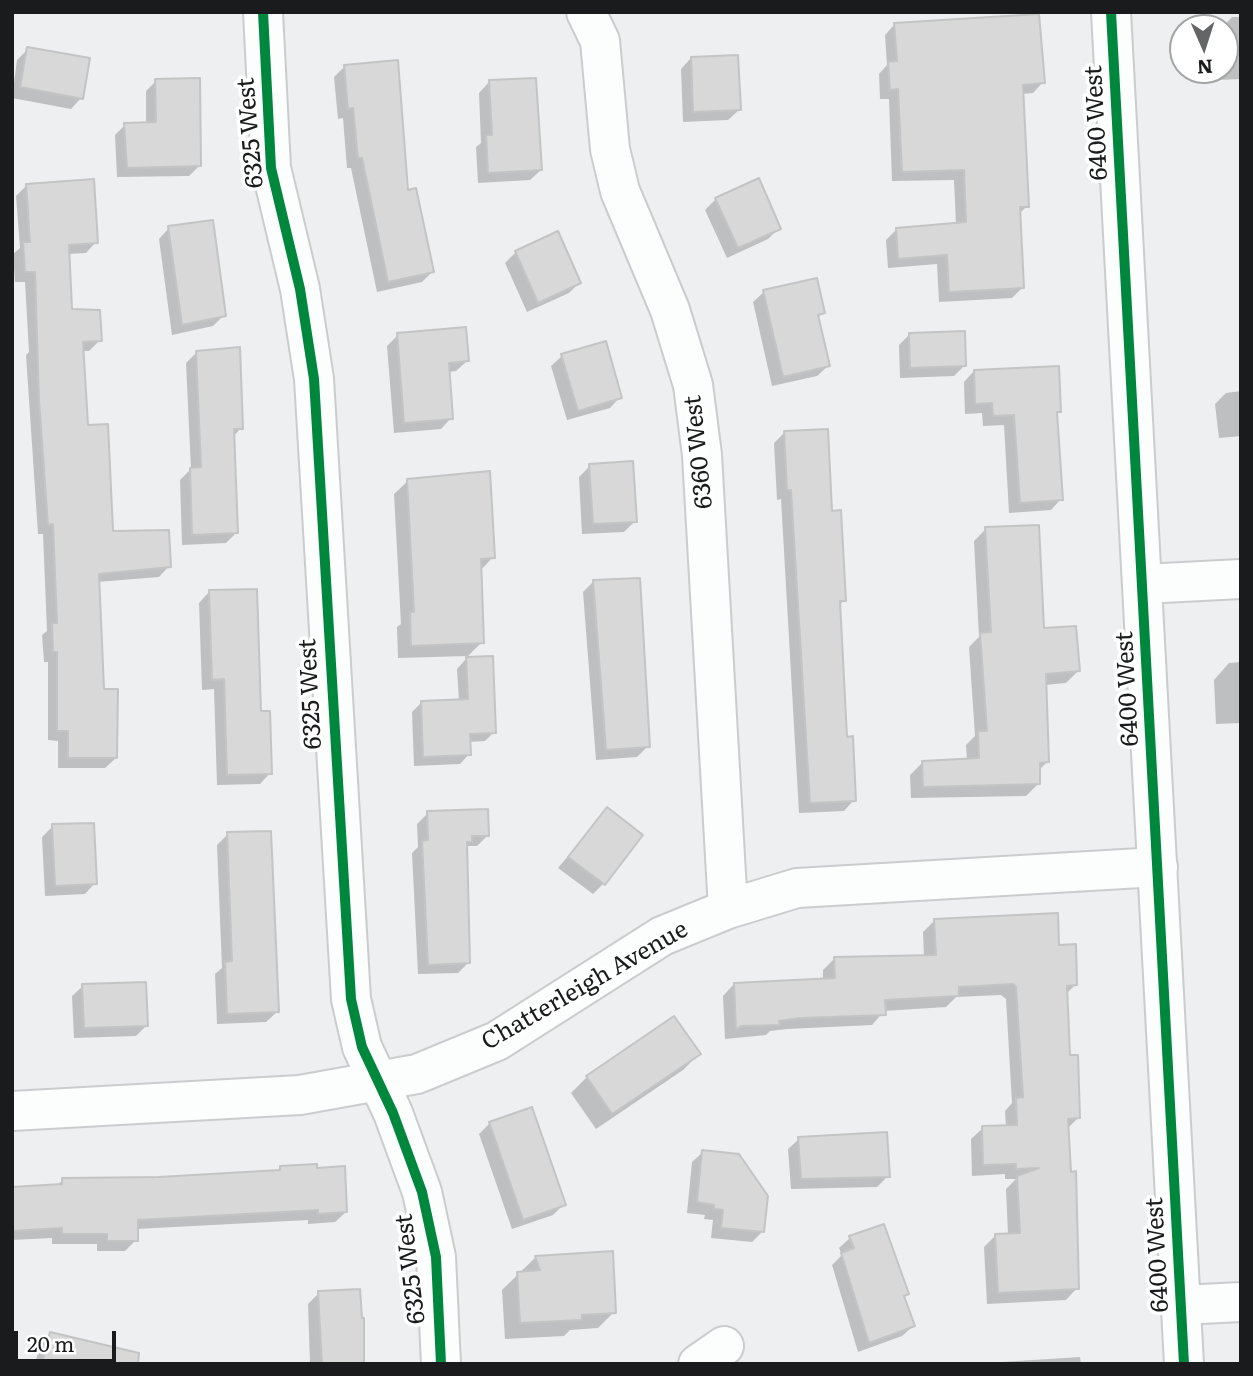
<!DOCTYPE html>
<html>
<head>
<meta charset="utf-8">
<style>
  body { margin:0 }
  #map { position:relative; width:1253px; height:1376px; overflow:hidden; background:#eeeff1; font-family:Literata,serif }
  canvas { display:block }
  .frame { position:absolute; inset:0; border:14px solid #1a1b1c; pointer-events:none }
  .north { position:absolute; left:1169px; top:14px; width:70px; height:70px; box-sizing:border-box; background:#fff; border:2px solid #a3a4a4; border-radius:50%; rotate:177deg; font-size:19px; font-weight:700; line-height:28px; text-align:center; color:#1a1b1c }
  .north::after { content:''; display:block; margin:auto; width:24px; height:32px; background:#646567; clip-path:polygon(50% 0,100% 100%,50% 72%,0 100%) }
  .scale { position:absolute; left:14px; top:1331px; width:102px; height:32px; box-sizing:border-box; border:4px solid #1a1b1c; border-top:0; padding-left:9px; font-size:21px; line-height:24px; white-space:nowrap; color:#1a1b1c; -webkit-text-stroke:5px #fff; paint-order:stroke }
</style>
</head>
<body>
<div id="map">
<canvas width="1253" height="1376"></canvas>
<div class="frame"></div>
<div class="north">N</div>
<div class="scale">20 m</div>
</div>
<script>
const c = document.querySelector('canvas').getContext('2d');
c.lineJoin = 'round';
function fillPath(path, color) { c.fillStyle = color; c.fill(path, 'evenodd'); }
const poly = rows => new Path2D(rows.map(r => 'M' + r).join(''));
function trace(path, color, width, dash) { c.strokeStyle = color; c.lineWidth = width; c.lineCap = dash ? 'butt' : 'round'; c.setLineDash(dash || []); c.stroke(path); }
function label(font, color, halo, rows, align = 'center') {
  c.font = font + ' Literata,serif'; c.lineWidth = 7; c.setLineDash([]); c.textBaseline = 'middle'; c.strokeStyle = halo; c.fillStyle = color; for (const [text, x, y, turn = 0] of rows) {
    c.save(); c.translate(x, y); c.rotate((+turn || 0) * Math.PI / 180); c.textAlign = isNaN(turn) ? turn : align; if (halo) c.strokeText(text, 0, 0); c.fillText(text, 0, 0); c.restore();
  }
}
const shadow = poly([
  [1232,17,1241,17,1241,79,1218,80,1218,70,1225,70,1225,28,1222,28],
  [895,24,1043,82,1033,93,1022,94,1027,206,1019,214,1022,288,1012,298,939,302,937,264,888,268,886,240,896,230,956,225,954,180,892,181,889,99,880,99,879,74,887,65,885,35],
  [28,49,81,98,71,109,12,98,17,60],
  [691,58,739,110,728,120,683,122,681,69],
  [345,66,407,192,432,272,422,282,377,292,351,168,347,168,343,118,338,119,334,77],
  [156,81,199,166,189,176,117,177,115,135,125,125,146,124,146,91],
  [489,82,541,170,530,180,478,183,476,147,481,143,479,93],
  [27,185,96,242,86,253,68,254,71,311,100,340,89,351,82,351,86,427,111,533,169,566,159,577,97,582,102,691,116,758,105,768,58,768,58,741,48,740,48,662,44,662,42,635,47,631,43,534,38,534,26,355,29,352,25,282,15,282,13,254,20,248,16,196],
  [716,199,779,228,768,239,727,258,705,210],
  [169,228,224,315,213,326,172,335,159,239],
  [516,252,579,283,569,293,527,312,505,263],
  [764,292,823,313,817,318,828,366,817,376,772,386,753,302],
  [910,334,965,365,954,376,900,378,899,345],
  [398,335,467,361,456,371,448,372,451,418,441,429,394,433,387,346],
  [197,352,241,428,233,437,236,533,226,543,182,545,180,480,191,469,186,363],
  [562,356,620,397,610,408,567,420,551,366],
  [974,371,1059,412,1056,415,1061,499,1051,510,1009,513,1004,425,983,426,982,413,965,414,964,382],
  [1241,391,1241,436,1219,438,1215,404,1226,393],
  [785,432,830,513,844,600,839,606,845,738,854,800,844,811,799,813,781,499,777,500,774,443],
  [590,466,635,521,624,532,582,534,579,477],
  [408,481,493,557,480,571,482,642,468,656,398,658,397,627,401,624,394,494],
  [986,529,1043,630,1078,671,1066,683,1045,685,1047,762,1038,771,1039,783,1026,796,911,798,910,775,922,763,967,760,966,745,975,736,969,647,979,637,974,541],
  [594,581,648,746,637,757,596,760,583,592],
  [209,592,259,713,270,773,260,784,217,785,214,689,202,690,199,603],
  [466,659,494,732,485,741,469,742,469,754,460,764,414,766,412,712,421,703,459,701,457,669],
  [1241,662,1241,723,1216,724,1214,680,1229,663],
  [607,810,603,884,593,894,558,868],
  [428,813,488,835,477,846,465,846,469,962,458,973,418,974,412,853,418,847,417,824],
  [53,826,95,883,85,894,45,896,42,837],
  [228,834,277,1012,266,1022,217,1024,215,974,222,968,217,845],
  [935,920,1058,947,1076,984,1065,995,1068,1057,1078,1118,1067,1129,1077,1288,1066,1300,987,1304,984,1247,995,1236,1008,1235,1006,1189,1016,1179,1005,1179,1005,1174,972,1176,971,1139,983,1128,1006,1127,1005,1111,1012,1103,1006,999,1001,995,956,997,946,1007,884,1011,872,1025,787,1029,770,1031,766,1035,725,1039,723,996,734,984,823,981,823,970,834,959,924,957,923,932],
  [83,986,147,1025,136,1036,74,1038,72,996],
  [699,1054,683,1070,596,1129,571,1093,587,1077],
  [490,1123,564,1204,553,1215,512,1229,479,1134],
  [799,1139,888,1176,877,1187,791,1189,788,1149],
  [703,1152,763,1231,752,1242,711,1238,713,1220,704,1219,705,1215,687,1213,692,1162],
  [280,1168,346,1212,335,1222,308,1224,308,1220,136,1229,136,1240,125,1251,97,1251,97,1244,52,1244,52,1238,12,1240,12,1189,56,1186,63,1180,159,1179,277,1172],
  [850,1238,907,1293,903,1298,913,1326,902,1336,858,1352,832,1265,842,1255,839,1248],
  [536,1257,614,1312,598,1328,570,1330,564,1336,505,1339,502,1290],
  [319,1293,362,1364,310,1364,308,1304],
  [51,1334,133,1364,35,1364,40,1345],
  [1080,1357,1081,1364,999,1364,1001,1362]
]);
const building = poly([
  [1039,14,1045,83,1023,85,1029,207,1020,207,1024,288,949,292,947,255,898,259,896,228,966,222,964,170,902,172,898,89,890,90,888,62,897,61,894,23,1039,14],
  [27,47,90,58,83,99,20,87,27,47],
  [738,55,741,110,693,112,691,57,738,55],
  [398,60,408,190,416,188,434,272,388,282,362,158,358,158,353,108,348,109,344,65,398,60],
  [200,78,201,166,127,168,124,123,156,122,155,79,200,78],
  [536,78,542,170,488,173,486,135,492,135,489,80,536,78],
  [759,178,781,229,738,248,715,198,759,178],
  [94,179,98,243,69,245,72,309,100,310,102,341,83,342,88,425,108,424,113,531,169,530,171,567,99,574,104,689,118,689,117,758,68,758,68,731,57,731,57,652,53,652,52,623,57,623,53,524,48,525,39,400,35,272,25,272,23,242,30,242,26,184,94,179],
  [213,220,226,316,182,325,168,226,213,220],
  [558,231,581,283,538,303,515,251,558,231],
  [817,278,825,313,818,315,830,366,783,377,763,290,817,278],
  [466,327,469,361,449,363,453,419,404,423,397,333,466,327],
  [965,331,966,366,910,368,909,333,965,331],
  [606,341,622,398,578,411,561,354,606,341],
  [240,347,243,429,234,429,238,533,192,535,190,468,201,467,196,351,240,347],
  [1059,366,1061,412,1057,412,1063,500,1020,503,1014,415,993,416,992,403,975,404,974,370,1059,366],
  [828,429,832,511,841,510,846,601,840,601,847,737,853,736,856,801,810,803,791,490,787,490,784,431,828,429],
  [633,461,637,522,593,524,589,464,633,461],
  [490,471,495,558,481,559,484,643,411,646,410,612,414,612,407,479,490,471],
  [1039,525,1044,628,1076,626,1080,671,1046,674,1049,762,1040,763,1040,784,923,787,922,761,979,758,978,731,987,731,980,633,991,632,985,527,1039,525],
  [640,578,650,747,606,750,593,580,640,578],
  [257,589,261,711,270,711,272,774,227,775,224,679,212,680,209,590,257,589],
  [493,656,496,733,470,734,471,755,423,757,421,701,468,699,466,657,493,656],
  [607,807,643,835,605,885,568,857,607,807],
  [488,809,489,836,472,836,472,842,467,842,470,963,428,965,422,841,428,840,427,811,488,809],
  [94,823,97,884,55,886,52,824,94,823],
  [271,831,279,1012,227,1014,225,962,232,961,227,832,271,831],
  [1058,913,1059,945,1076,944,1077,985,1067,986,1070,1055,1078,1055,1080,1118,1068,1119,1071,1172,1076,1171,1079,1289,998,1293,995,1234,1020,1233,1017,1176,1039,1168,1016,1169,1016,1164,983,1165,982,1126,1017,1125,1016,1098,1023,1097,1016,987,1013,984,959,987,959,996,885,1000,886,1015,800,1018,779,1021,780,1025,741,1026,736,1030,734,983,835,978,834,957,936,955,934,919,1058,913],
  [146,982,148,1026,84,1028,82,984,146,982],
  [674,1016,701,1054,612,1114,586,1076,674,1016],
  [532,1107,566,1205,523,1220,489,1122,532,1107],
  [887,1132,890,1177,801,1179,798,1137,887,1132],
  [702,1150,739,1154,768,1196,764,1232,721,1228,723,1210,714,1209,714,1205,697,1202,702,1150],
  [317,1164,317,1168,345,1166,347,1212,318,1214,318,1210,138,1220,138,1241,107,1241,107,1234,62,1234,62,1228,12,1231,12,1187,62,1184,62,1178,159,1177,280,1170,280,1166,317,1164],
  [884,1224,909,1294,904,1296,915,1326,869,1343,841,1253,854,1248,849,1236,884,1224],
  [613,1251,616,1313,582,1315,582,1320,520,1323,517,1272,540,1270,535,1256,613,1251],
  [360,1289,362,1318,364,1318,364,1364,322,1364,318,1291,360,1289],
  [50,1332,139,1353,138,1364,42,1364,50,1332]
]);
const street = poly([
  [263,12,271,168,300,289,314,379,351,999,362,1047,393,1113,422,1192,436,1257,441,1364],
  [586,12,600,41,610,149,620,191,670,310,693,385,702,455,728,909],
  [1143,584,1241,579],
  [12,1111,300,1095,417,1074,497,1041,662,936,728,909,797,888,1158,867],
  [1181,1305,1241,1302],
  [698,1364,724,1346]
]);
const secondary = poly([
  [1111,12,1184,1364]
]);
const cycleway = poly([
  [263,12,271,168,300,289,314,379,351,999,362,1047,393,1113,422,1192,436,1257,441,1364],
  [1111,12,1184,1364]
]);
const streetNames = [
  ["6400 West",1097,123,-93],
  ["6325 West",251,133,-95],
  ["6360 West",699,452,-96],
  ["6400 West",1128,689,-93],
  ["6325 West",311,694,-93],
  ["Chatterleigh Avenue",585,986,-30],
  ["6400 West",1158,1255,-93],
  ["6325 West",411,1269,-97]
];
fillPath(shadow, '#0003');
fillPath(building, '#d8d8d8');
trace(building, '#c4c4c4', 2);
trace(street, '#cbcccd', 42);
trace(secondary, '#cbcccd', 42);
trace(street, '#fcfdfd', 38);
trace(secondary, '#fcfdfd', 38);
trace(cycleway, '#00873e', 10);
label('24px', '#1a1b1c', '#fff', streetNames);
</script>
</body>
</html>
